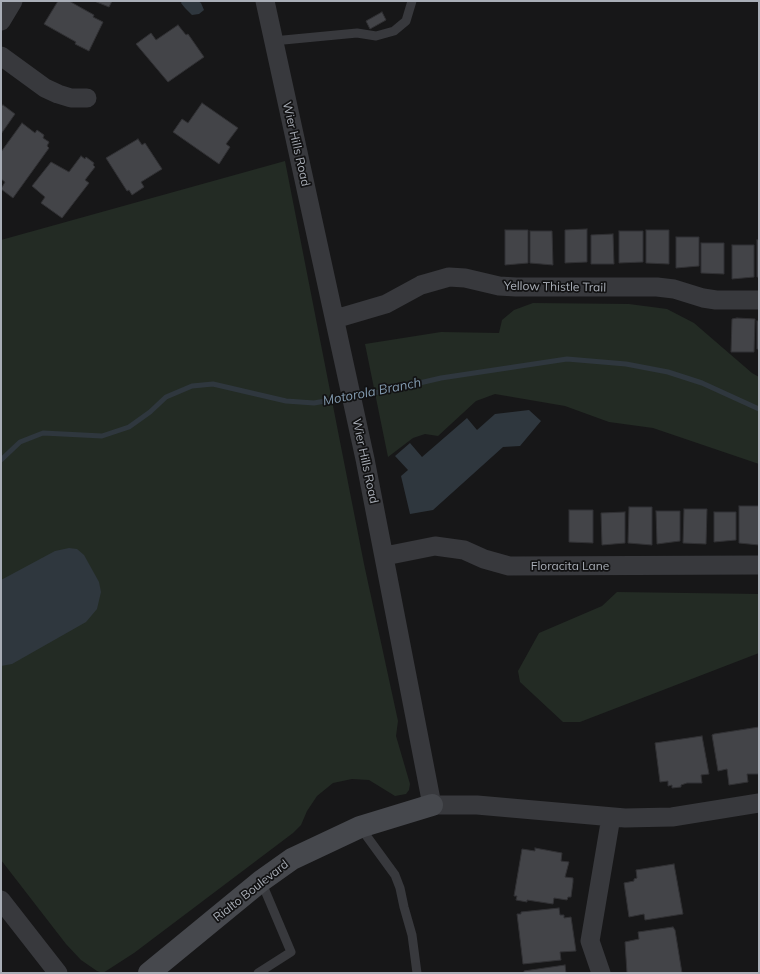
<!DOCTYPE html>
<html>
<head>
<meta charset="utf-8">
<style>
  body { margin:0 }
  #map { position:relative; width:760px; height:974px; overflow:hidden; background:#171718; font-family:Mulish,sans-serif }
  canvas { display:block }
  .frame { position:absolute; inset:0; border:2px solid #a9aeb7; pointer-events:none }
</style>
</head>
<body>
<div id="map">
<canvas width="760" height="974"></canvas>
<div class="frame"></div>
</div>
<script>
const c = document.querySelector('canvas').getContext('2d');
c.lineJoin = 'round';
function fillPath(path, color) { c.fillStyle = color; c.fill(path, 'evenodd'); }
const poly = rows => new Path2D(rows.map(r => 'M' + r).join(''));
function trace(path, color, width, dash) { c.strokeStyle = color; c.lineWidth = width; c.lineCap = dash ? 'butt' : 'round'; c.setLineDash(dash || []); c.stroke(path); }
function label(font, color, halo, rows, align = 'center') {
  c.font = font + ' Mulish,sans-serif'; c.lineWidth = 3.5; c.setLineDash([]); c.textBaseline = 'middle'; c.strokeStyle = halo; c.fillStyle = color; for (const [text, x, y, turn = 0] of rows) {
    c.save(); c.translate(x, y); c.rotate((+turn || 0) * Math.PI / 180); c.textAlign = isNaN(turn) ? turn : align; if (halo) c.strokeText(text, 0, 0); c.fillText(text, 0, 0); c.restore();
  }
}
const green = poly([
  [285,161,364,564,398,721,396,736,410,784,409,790,406,794,395,796,369,780,352,779,333,783,317,796,307,811,301,825,293,833,134,953,103,973,97,971,81,960,66,944,1,860,1,240],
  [533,303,629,304,667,309,694,323,752,373,759,377,759,464,653,428,609,422,565,406,495,394,476,401,438,436,425,434,413,438,388,457,365,344,441,332,499,333,502,320,514,310],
  [617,592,759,594,759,653,580,722,563,722,520,682,518,671,539,633,602,606]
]);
const water = poly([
  [182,1,198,1,201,3,204,10,199,14,192,15,185,8,181,3],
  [529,410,541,421,520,446,503,447,433,510,410,514,401,476,408,470,395,456,410,443,422,457,467,418,477,430,495,414],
  [69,548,77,549,84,555,99,582,101,592,97,609,86,622,12,664,1,666,1,580,55,551]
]);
const stream = poly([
  [356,396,385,391,441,378,567,359,626,364,668,372,702,383,759,409],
  [1,460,20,442,43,433,102,436,129,427,150,412,166,397,192,386,213,384,286,401,314,403,348,397]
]);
const building = poly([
  [58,1,69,1,94,15,93,17,103,22,89,51,75,44,76,42,44,24,58,1],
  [94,1,112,1,109,7,94,1],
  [382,12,386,20,370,29,366,21,382,12],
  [178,25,186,35,188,34,204,57,168,82,136,44,151,33,156,40,178,25],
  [202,103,238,128,226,144,230,147,219,164,173,132,182,119,188,123,202,103],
  [3,105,15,114,1,134,1,106,3,105],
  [22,123,35,133,37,130,44,135,43,138,49,142,47,146,49,148,13,198,1,189,5,182,1,179,1,152,22,123],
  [138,139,142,145,145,143,162,169,141,182,144,187,132,195,129,190,127,191,106,158,138,139],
  [81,156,85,159,86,157,94,163,93,165,95,167,85,180,89,183,62,218,41,203,45,197,32,186,51,162,69,172,81,156],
  [587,229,587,262,565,263,565,230,587,229],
  [505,230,528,230,528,263,505,265,505,230],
  [646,230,669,230,669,264,646,263,646,230],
  [530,231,552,231,553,265,530,263,530,231],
  [619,231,643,231,643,262,619,263,619,231],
  [613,234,614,264,591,264,591,235,613,234],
  [676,237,699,237,699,266,676,268,676,237],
  [757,240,759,240,759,277,757,277,757,240],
  [701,243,724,243,724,274,701,273,701,243],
  [732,245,754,245,754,277,732,279,732,245],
  [737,318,755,319,754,352,731,352,732,319,737,318],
  [757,321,759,321,759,349,757,349,757,321],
  [739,506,759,506,759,545,739,543,739,506],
  [629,507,652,507,652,545,628,543,629,507],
  [684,509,707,509,706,544,683,543,684,509],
  [569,510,593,510,593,543,569,542,569,510],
  [656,511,680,511,680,541,657,544,656,511],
  [625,512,625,543,602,545,601,513,625,512],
  [714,512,736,512,736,540,714,542,714,512],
  [759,727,759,774,747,774,748,782,729,785,727,769,718,771,712,735,714,734,759,727],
  [702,736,709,774,701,775,702,783,687,783,681,785,681,787,672,788,672,785,668,786,668,781,660,782,655,743,702,736],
  [535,848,562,853,561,861,569,862,565,877,573,878,573,882,571,897,568,897,567,900,554,898,553,904,527,900,527,902,516,900,517,896,514,896,522,849,535,851,535,848],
  [674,864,683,914,645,920,644,914,629,917,624,883,634,881,634,879,637,878,636,870,674,864],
  [559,908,560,915,564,915,564,918,571,917,576,951,560,952,561,960,523,964,517,914,521,914,521,912,559,908],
  [673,927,675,930,682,973,627,973,625,942,639,939,638,932,673,927],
  [565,965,566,973,524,973,524,971,565,965]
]);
const lane = poly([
  [273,41,357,33,376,36,394,31,406,21,412,1],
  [360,827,395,875,400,888,404,907,412,935,417,973],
  [258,973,291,952,261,881]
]);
const street = poly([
  [265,1,365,459,432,805,477,805,625,818,672,817,759,803],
  [1,21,13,1],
  [1,56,45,88,58,94,71,98,87,98],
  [335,319,386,304,421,285,449,277,465,278,499,286,516,287,657,287,674,289,703,298,716,300,759,300],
  [385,556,435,546,464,550,484,559,509,566,759,565],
  [1,900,58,973],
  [601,973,590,941,611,817]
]);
const secondary = poly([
  [149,973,261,881,292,859,360,827,432,805]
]);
const streetNames = [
  ["Wier Hills Road",296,144,77],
  ["Yellow Thistle Trail",555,287,1],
  ["Wier Hills Road",365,461,78],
  ["Floracita Lane",570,566],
  ["Rialto Boulevard",251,891,-38]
];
const waterNames = [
  ["Motorola Branch",372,392,-11]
];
fillPath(green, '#232b24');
fillPath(water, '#2f373e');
trace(stream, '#2f373e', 5);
fillPath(building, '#434448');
trace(building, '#313134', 1);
trace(lane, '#38393d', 9);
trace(street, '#38393d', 19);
trace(secondary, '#46484d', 22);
label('12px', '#a9aeb7', '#121213', streetNames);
label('italic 13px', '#839bb0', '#121213', waterNames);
</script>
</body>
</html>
